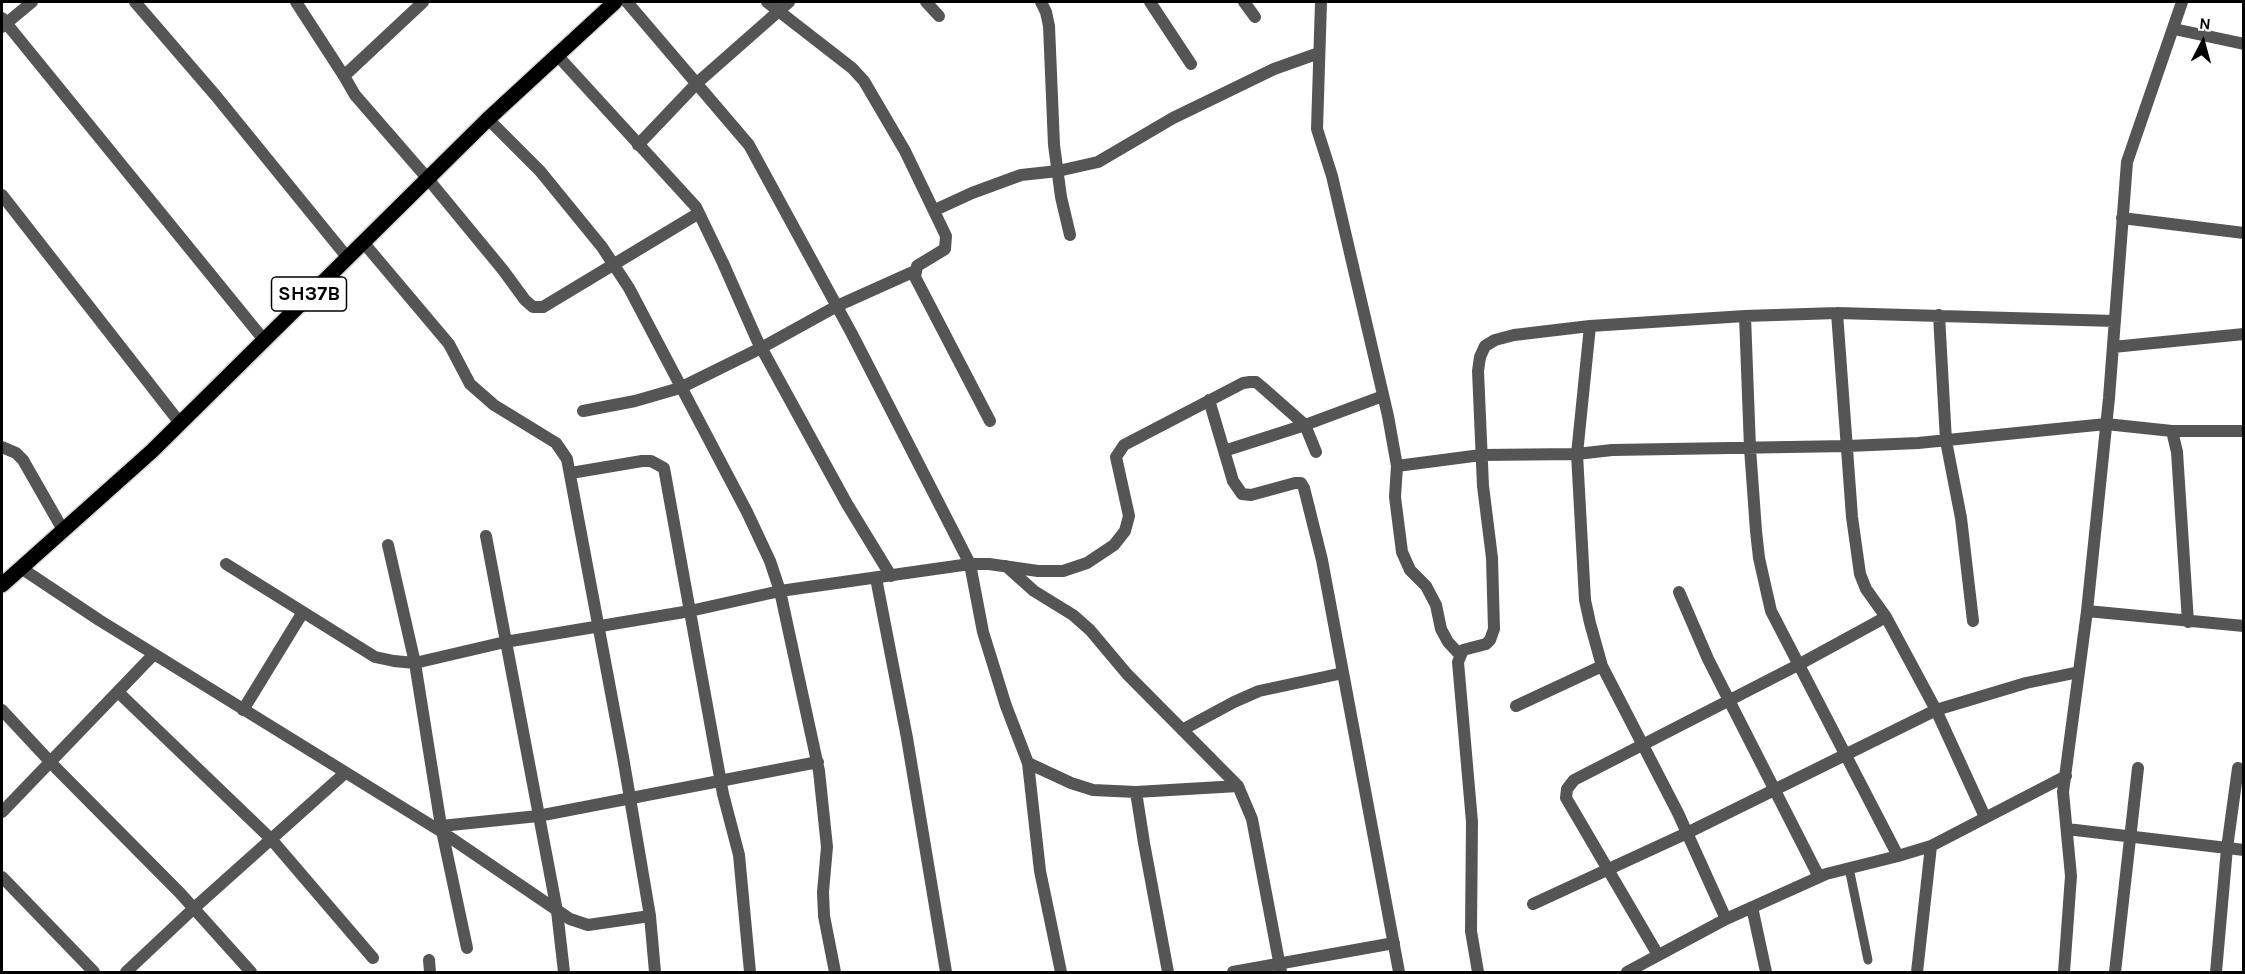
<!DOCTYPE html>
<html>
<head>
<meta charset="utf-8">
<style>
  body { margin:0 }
  #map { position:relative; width:2245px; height:974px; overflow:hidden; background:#fff; font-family:Karla,sans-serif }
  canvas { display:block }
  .frame { position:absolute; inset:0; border:3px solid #000; pointer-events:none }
  .north { position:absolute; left:2173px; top:12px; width:60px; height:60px; -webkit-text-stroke:4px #fff; paint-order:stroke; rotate:6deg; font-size:16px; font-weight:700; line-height:24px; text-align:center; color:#000 }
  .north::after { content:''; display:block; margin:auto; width:21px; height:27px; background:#000; clip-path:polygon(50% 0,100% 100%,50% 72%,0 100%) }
</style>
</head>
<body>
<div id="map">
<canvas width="2245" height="974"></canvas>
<div class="frame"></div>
<div class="north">N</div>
</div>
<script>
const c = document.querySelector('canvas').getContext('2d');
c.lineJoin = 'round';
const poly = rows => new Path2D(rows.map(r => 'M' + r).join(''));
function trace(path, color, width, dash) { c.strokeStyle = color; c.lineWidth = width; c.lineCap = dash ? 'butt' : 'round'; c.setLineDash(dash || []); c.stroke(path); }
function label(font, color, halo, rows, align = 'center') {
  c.font = font + ' Karla,sans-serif'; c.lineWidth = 5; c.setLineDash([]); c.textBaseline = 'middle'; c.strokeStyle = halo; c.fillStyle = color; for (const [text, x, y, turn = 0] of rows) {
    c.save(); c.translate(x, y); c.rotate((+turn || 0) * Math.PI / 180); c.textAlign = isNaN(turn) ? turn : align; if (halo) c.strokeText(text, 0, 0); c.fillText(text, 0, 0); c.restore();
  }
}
const service = poly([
  [1849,868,1868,960]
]);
const minor = poly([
  [135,2,216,96,347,257],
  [296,2,344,76],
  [423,2,344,76,355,95,428,179,503,270,525,300,533,307,543,307,699,213],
  [627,2,749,145,852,334,970,564,983,632,1006,706,1028,763,1071,783,1093,790,1136,792,1238,786,1252,819,1281,972],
  [767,2,852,68,864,81,905,151,946,236,945,249,917,266,915,277,990,421],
  [926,2,939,16],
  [1041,2,1046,12,1049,26,1054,145,1061,197,1070,235],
  [1150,2,1191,64],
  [1244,2,1255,17],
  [1321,2,1317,129,1332,176,1388,416,1397,466,1395,497,1402,552,1410,570,1426,586,1436,605,1441,629,1448,642,1460,655],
  [2,18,264,340],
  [2,27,32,2],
  [2174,29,2244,44],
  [557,55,696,207,723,263,757,340,847,504,891,576],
  [488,119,540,171,602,247,629,288,747,512,770,561,780,591,819,771,827,847,823,892,824,916,835,972],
  [638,145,697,83,789,2],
  [2,195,180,423],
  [935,210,972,193,1021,175,1058,171,1098,162,1173,118,1274,69,1319,53],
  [2122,218,2244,233],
  [1837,313,1852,517,1860,574,1866,589,1886,617,1936,710,1985,817],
  [1939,315,1946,441,1961,518,1973,621],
  [1745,316,1750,448,1756,531,1759,558,1771,611,1898,856],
  [1590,326,1577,454,1585,600,1590,623,1602,666,1678,813,1726,919],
  [2113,347,2244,334],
  [1209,400,1233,481,1242,494,1251,495,1295,483,1301,483,1304,488,1322,560,1399,972],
  [583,411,635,401,680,388,761,348,837,306,915,271],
  [2,447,16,453,23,460,63,530],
  [1224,451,1305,425,1383,396],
  [1397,466,1481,455,1577,454,1612,450,1848,446,1918,443,2106,424,2172,431],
  [571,473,642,461,651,461,664,468,723,794,739,855,750,972],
  [486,536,557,911,564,972],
  [388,545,415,663,441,826,467,948],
  [226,564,375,657,394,661,415,663,505,642,690,611,780,591,970,564,989,564,1038,571,1063,571,1087,563,1114,545,1125,531,1129,516,1116,457,1124,445,1243,383,1250,382,1256,382,1262,387,1305,425,1316,452],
  [1006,566,1034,591,1073,615,1090,630,1127,674,1238,786],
  [21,568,99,620,442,832,570,919,588,925,650,916,623,757,567,459,556,443,494,405,470,384,449,344,363,242],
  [876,578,907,738,946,972],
  [1679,592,1708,659,1819,877],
  [2087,611,2244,626],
  [2188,622,2177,452,2172,431,2244,431],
  [118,692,271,839,373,958],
  [1516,706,1602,666],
  [2,710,56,768,180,893,251,972],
  [243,710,303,612],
  [1182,730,1234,702,1259,691,1343,673],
  [1028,763,1040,871,1061,972],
  [1136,792,1144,843,1168,972],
  [2,812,154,654],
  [441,826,538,816,818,762],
  [2067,829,2244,850],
  [2,877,94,972],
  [1533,904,1687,833,1936,710,2026,683,2079,672],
  [1752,907,1766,972],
  [650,916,655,972],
  [1658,955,1572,808,1566,798,1567,789,1574,780,1798,665,1886,617],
  [429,960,430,972],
  [126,972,193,909,345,773],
  [1233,972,1394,943],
  [1478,972,1471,931,1472,822,1458,662,1463,650,1486,644,1490,640,1494,629,1492,558,1483,486,1478,371,1480,357,1485,346,1495,340,1514,335,1590,326,1745,316,1837,313,2115,321],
  [1627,972,1726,919,1826,874,1898,856,1931,846,2066,776],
  [1917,972,1931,846],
  [2064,972,2071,876,2063,792,2087,611,2109,398,2127,162,2182,2],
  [2115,972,2138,768],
  [2216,972,2227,848,2238,768]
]);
const primary = poly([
  [2,585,152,451,488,119,615,2]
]);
const shields = [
  [309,294,75]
];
const shieldNames = [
  ["SH37B",309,294]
];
trace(primary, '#dbdbdb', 18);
trace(service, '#555', 9);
trace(minor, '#555', 12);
trace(primary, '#000', 15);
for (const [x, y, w] of shields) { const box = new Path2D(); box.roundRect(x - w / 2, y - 17, w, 34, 4.5); c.fillStyle = '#fff'; c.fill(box); trace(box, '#000', 1.5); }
label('bold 20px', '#000', null, shieldNames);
</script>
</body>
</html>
